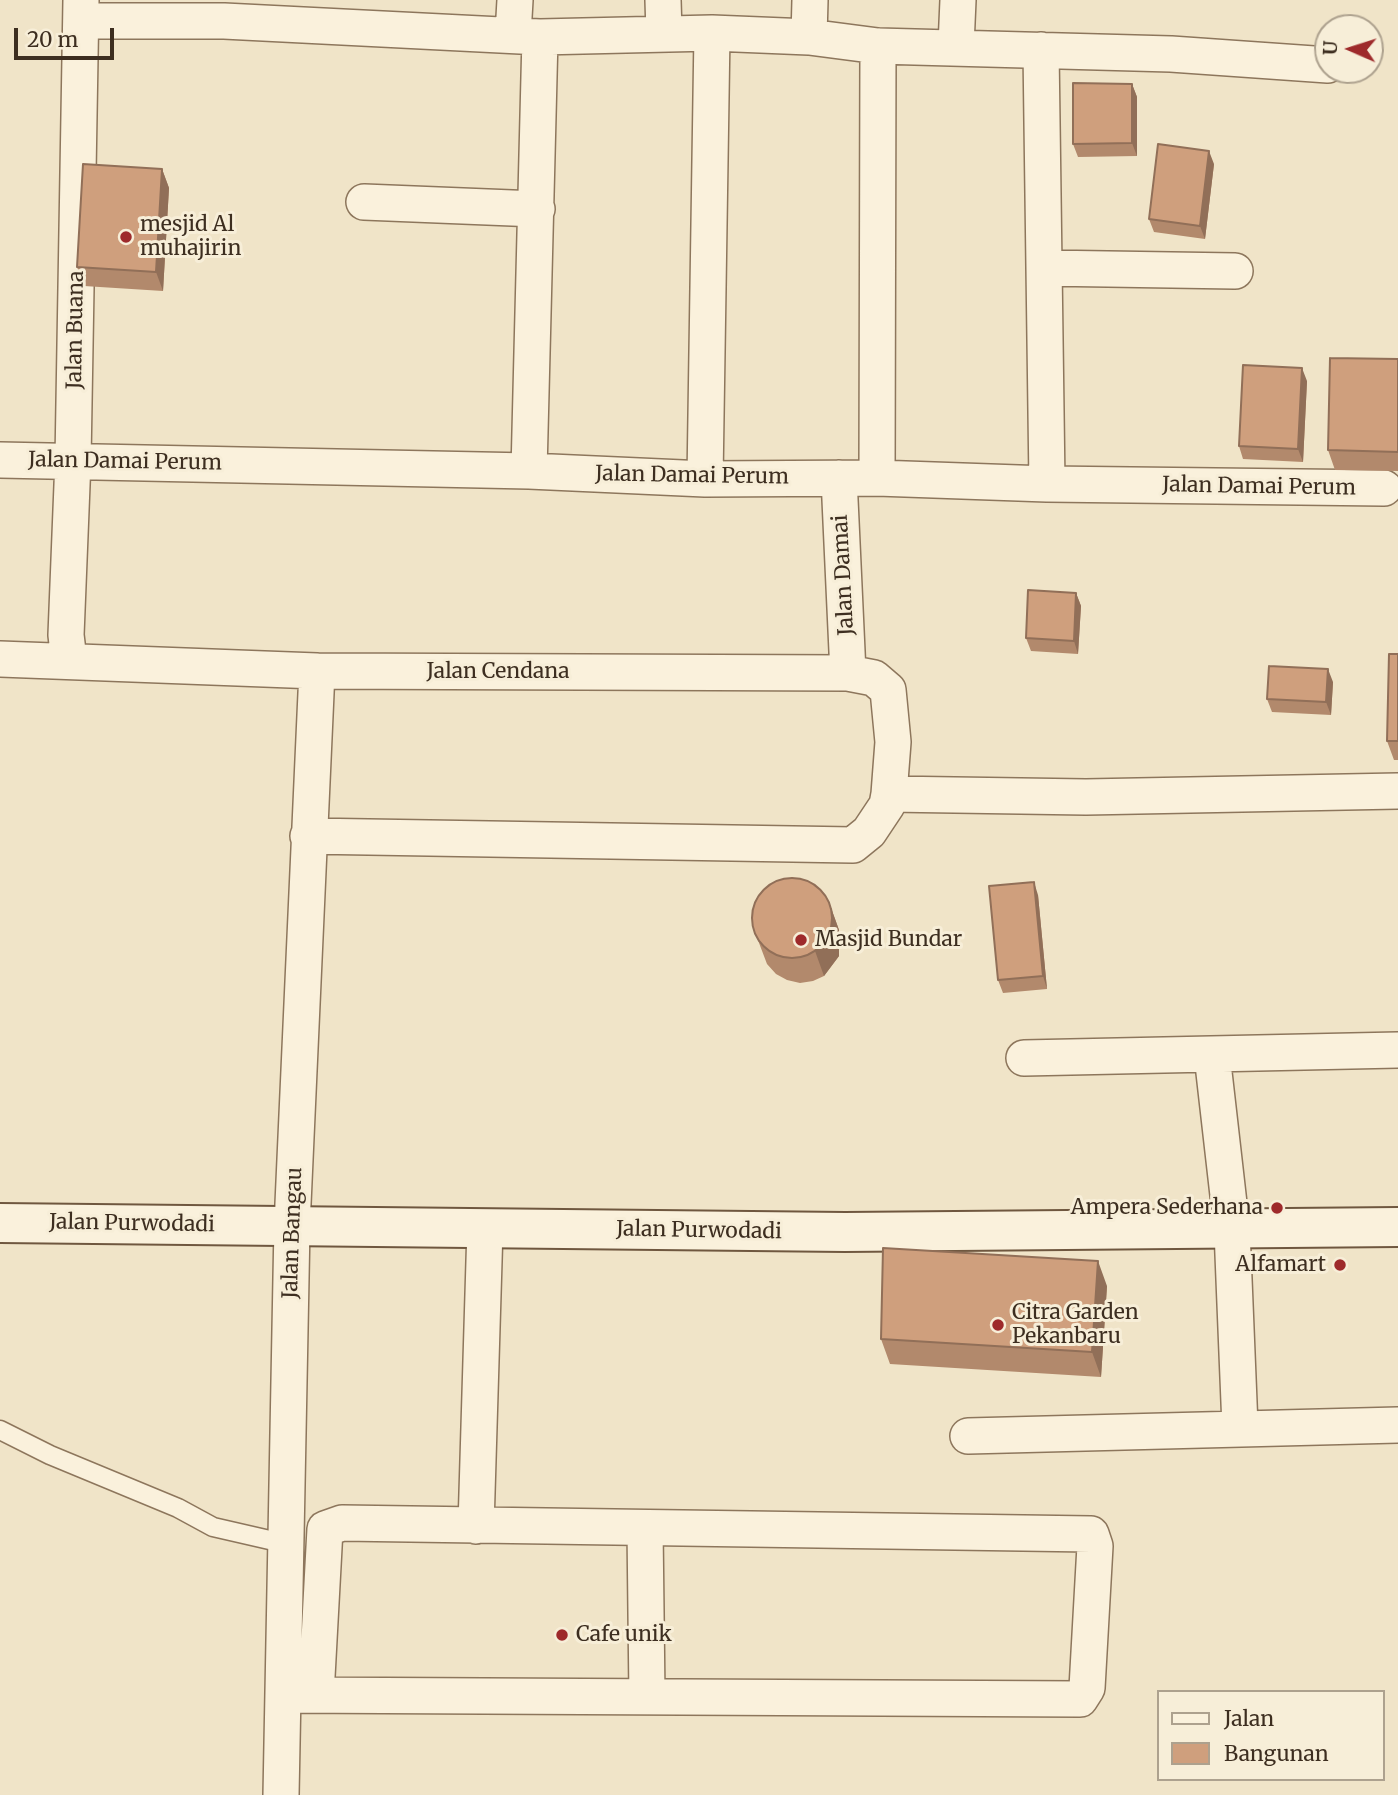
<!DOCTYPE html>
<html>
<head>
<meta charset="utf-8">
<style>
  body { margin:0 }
  #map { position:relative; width:1398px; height:1795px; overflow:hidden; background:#f0e4c8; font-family:Merriweather,serif }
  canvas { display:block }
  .legend { position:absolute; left:1157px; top:1690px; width:228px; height:91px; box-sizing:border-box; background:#f7eed8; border:2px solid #ada18e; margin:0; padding:9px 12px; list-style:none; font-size:21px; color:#3d2e20 }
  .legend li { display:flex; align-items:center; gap:14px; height:35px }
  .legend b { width:35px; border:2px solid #ada18e }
  .north { position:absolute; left:1314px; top:14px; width:70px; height:70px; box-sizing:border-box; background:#f7eed8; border:2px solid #ada18e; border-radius:50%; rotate:273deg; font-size:19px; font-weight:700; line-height:28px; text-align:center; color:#3d2e20 }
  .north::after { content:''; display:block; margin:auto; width:24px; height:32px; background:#9e2a2b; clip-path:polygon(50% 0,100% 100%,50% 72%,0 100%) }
  .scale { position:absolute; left:14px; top:28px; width:100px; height:32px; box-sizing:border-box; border:4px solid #3d2e20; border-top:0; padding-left:9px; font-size:21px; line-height:24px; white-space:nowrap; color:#3d2e20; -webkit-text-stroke:5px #f7eed8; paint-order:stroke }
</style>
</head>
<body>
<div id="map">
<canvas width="1398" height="1795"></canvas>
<ul class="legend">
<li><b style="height:9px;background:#faf1dc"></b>Jalan</li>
<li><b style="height:19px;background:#cf9f7d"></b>Bangunan</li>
</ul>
<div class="north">U</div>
<div class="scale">20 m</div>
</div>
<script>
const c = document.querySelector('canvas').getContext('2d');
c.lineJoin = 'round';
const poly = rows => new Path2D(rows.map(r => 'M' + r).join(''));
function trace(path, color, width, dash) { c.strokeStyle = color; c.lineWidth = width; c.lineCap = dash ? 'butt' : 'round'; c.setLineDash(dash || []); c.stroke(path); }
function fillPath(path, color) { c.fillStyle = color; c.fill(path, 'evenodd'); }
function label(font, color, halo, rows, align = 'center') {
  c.font = font + ' Merriweather,serif'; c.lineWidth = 6; c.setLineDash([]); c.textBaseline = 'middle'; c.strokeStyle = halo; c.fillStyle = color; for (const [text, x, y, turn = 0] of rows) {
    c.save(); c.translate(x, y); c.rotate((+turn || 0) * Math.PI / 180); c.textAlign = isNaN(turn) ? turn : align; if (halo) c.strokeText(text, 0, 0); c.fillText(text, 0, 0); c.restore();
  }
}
const lane = poly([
  [0,1430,50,1455,178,1508,213,1527,287,1544]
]);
const street = poly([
  [663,0,664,33],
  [81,21,224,21,540,37,712,33,809,37,878,46,1171,54,1328,65],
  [513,35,515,0],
  [809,37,810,0],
  [956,46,958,0],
  [1041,50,1047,484],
  [364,202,537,209],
  [1044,268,1235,271],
  [0,460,529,471,705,479,877,478,1047,484,1384,488],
  [529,471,540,37],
  [839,478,848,673],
  [877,478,878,46],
  [705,479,712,33],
  [0,659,317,671,848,673,874,678,888,690,893,742,889,794],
  [69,660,66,635,73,460,81,0],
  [308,836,853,845,869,832,887,805,889,794,1086,797,1398,791],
  [1212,1055,1232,1230,1240,1427],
  [1024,1058,1398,1050],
  [968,1436,1398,1425],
  [476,1526,485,1228],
  [645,1528,647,1697],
  [285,1695,1080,1699,1087,1688,1095,1546,1091,1534,342,1523,325,1529,316,1695],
  [281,1795,292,1226,317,671]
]);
const secondary = poly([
  [0,1223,845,1232,1398,1227]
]);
const wall = poly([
  [1132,84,1137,97,1137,156,1078,157,1073,144],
  [1214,164,1205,239,1154,232,1149,219],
  [162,169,169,188,163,291,84,286,77,267],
  [1398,359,1398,471,1335,470,1328,450],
  [1307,381,1303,462,1243,459,1239,446],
  [1076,593,1081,606,1078,654,1031,651,1026,638],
  [1398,654,1398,760,1394,760,1387,741],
  [1333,682,1331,715,1272,712,1267,699],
  [1038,895,1047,989,1003,993,998,980],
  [830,905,839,930,839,956,824,976,813,981,800,983,787,980,776,974,767,964,753,927],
  [1107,1286,1101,1377,890,1364,881,1339]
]);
const shadedWall = poly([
  [1132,84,1137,97,1137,156,1132,143],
  [1209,151,1214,164,1205,239,1200,226],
  [162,169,169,188,163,291,156,272],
  [1302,368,1307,381,1303,462,1298,449],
  [1076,593,1081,606,1078,654,1074,641],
  [1328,669,1333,682,1331,715,1326,702],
  [1034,882,1038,895,1047,989,1043,976],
  [830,905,839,930,839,956,824,976,815,951],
  [1098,1261,1107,1286,1101,1377,1092,1352]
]);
const building = poly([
  [1073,83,1132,84,1132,143,1073,144,1073,83],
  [1158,144,1209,151,1200,226,1149,219,1158,144],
  [83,164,162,169,156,272,77,267,83,164],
  [1330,358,1398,359,1398,452,1328,450,1330,358],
  [1243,365,1302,368,1298,449,1239,446,1243,365],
  [1028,590,1076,593,1074,641,1026,638,1028,590],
  [1389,654,1398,654,1398,741,1387,741,1389,654],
  [1269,666,1328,669,1326,702,1267,699,1269,666],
  '752 918a40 40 0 1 1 80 0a40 40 0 1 1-80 0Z',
  [1034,882,1043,976,998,980,989,886,1034,882],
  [883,1248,1098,1261,1092,1352,881,1339,883,1248]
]);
const markers = [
  [126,237,7,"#9e2a2b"],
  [801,940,7,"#9e2a2b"],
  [1277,1208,7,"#9e2a2b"],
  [1340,1265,7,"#9e2a2b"],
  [998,1325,7,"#9e2a2b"],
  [562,1635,7,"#9e2a2b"]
];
const poiNames = [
  ["mesjid Al",140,225],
  ["muhajirin",140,249],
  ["Masjid Bundar",815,940],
  ["Ampera Sederhana",1263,1208,"right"],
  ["Alfamart",1326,1265,"right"],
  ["Citra Garden",1012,1313],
  ["Pekanbaru",1012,1337],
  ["Cafe unik",576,1635]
];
const streetNames = [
  ["Jalan Buana",76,330,-89],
  ["Jalan Damai Perum",125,462,1],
  ["Jalan Damai Perum",692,476,1],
  ["Jalan Damai Perum",1259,487,1],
  ["Jalan Damai",844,575,-93],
  ["Jalan Cendana",498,672],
  ["Jalan Purwodadi",132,1224,1],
  ["Jalan Purwodadi",699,1231,1],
  ["Jalan Bangau",293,1233,-88]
];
trace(lane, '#8d765c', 21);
trace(street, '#8d765c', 38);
trace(secondary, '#6f573f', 42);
trace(lane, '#faf1dc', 18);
trace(street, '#faf1dc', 35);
trace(secondary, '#faf1dc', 38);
fillPath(wall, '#b2896c');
fillPath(shadedWall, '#916f58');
fillPath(building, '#cf9f7d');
trace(building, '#916f58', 2);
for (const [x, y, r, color] of markers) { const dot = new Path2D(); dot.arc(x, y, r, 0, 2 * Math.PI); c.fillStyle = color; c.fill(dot); trace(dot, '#f7eed8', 2.5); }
label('21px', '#3d2e20', '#f7eed8', poiNames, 'left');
label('21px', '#3d2e20', '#f7eed8', streetNames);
</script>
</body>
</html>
